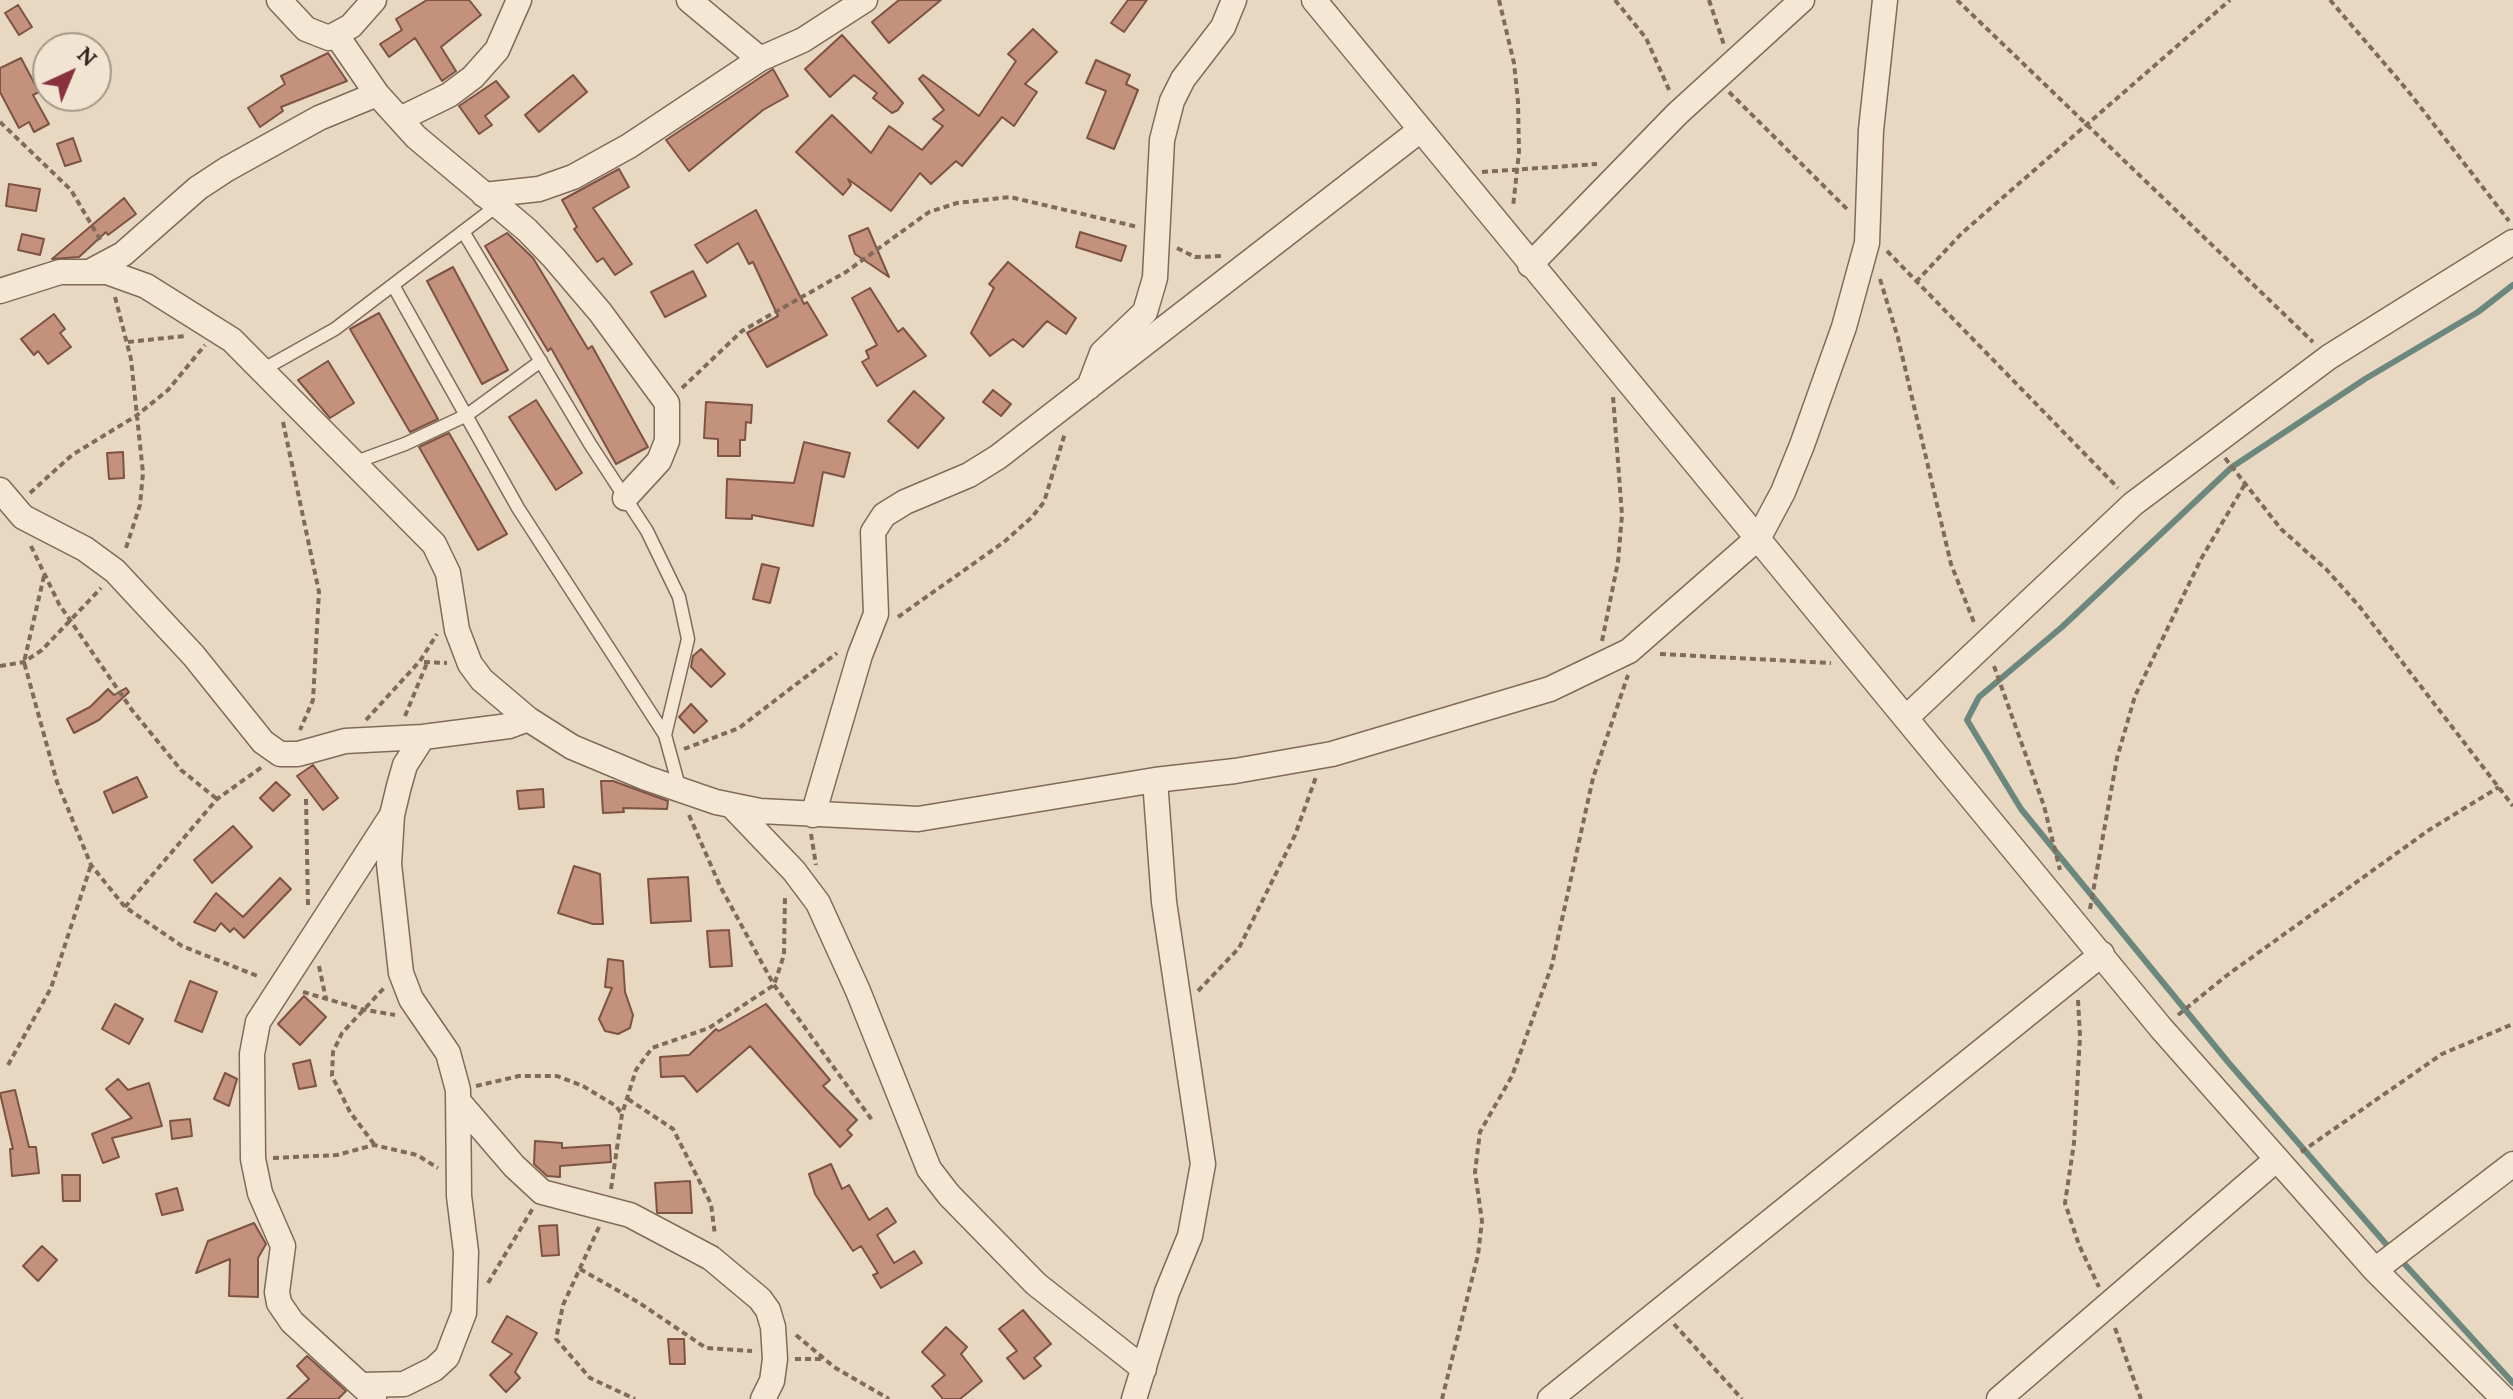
<!DOCTYPE html>
<html>
<head>
<meta charset="utf-8">
<style>
  body { margin:0 }
  #map { position:relative; width:2513px; height:1399px; overflow:hidden; background:#e8d8c2; font-family:Lora,serif }
  canvas { display:block }
  .north { position:absolute; left:32px; top:32px; width:80px; height:80px; box-sizing:border-box; background:#f1e4d1; border:2px solid #a59889; border-radius:50%; rotate:44deg; font-size:22px; font-weight:700; line-height:32px; text-align:center; color:#32251e }
  .north::after { content:''; display:block; margin:auto; width:28px; height:36px; background:#89323d; clip-path:polygon(50% 0,100% 100%,50% 72%,0 100%) }
</style>
</head>
<body>
<div id="map">
<canvas width="2513" height="1399"></canvas>
<div class="north">N</div>
</div>
<script>
const c = document.querySelector('canvas').getContext('2d');
c.lineJoin = 'round';
const poly = rows => new Path2D(rows.map(r => 'M' + r).join(''));
function trace(path, color, width, dash) { c.strokeStyle = color; c.lineWidth = width; c.lineCap = dash ? 'butt' : 'round'; c.setLineDash(dash || []); c.stroke(path); }
function fillPath(path, color) { c.fillStyle = color; c.fill(path, 'evenodd'); }
const stream = poly([
  [2392,1251,2228,1062,2021,809,1967,720,1979,697,2062,627,2232,467,2365,379,2478,312,2513,285],
  [2400,1259,2513,1383]
]);
const building = poly([
  [427,0,469,0,481,15,441,47,456,71,442,81,415,38,389,57,380,44,402,30,396,19,427,0],
  [899,0,941,0,889,43,872,22,899,0],
  [1128,0,1147,0,1124,32,1111,23,1128,0],
  [18,5,32,27,19,35,5,13,18,5],
  [1033,29,1057,52,1025,84,1037,92,1014,126,1002,117,962,166,956,161,931,184,920,173,891,211,848,179,851,185,843,195,796,152,832,115,871,153,889,126,922,150,943,126,933,119,944,110,919,79,923,75,979,116,1016,61,1008,54,1033,29],
  [842,35,903,103,898,110,892,113,873,98,877,93,854,75,830,97,805,69,842,35],
  [328,53,347,81,281,107,283,111,260,127,248,108,285,84,281,76,328,53],
  [21,58,39,92,33,95,49,124,34,132,29,122,19,128,0,92,0,68,21,58],
  [1096,60,1130,75,1126,84,1138,90,1114,149,1087,138,1106,91,1086,83,1096,60],
  [773,69,788,96,763,110,689,171,666,140,773,69],
  [573,75,587,92,539,132,525,115,573,75],
  [496,81,509,97,485,116,492,125,479,134,459,106,496,81],
  [73,138,81,161,65,166,57,144,73,138],
  [619,169,629,187,593,208,632,264,615,275,603,258,597,262,574,229,577,227,562,200,619,169],
  [9,184,40,189,36,211,6,206,9,184],
  [124,198,136,214,108,235,106,232,79,257,52,259,124,198],
  [756,210,804,304,807,302,827,335,767,367,747,333,778,316,753,262,749,264,738,243,707,263,695,245,756,210],
  [868,228,889,277,855,254,849,236,868,228],
  [1080,232,1126,246,1121,261,1076,247,1080,232],
  [507,233,533,258,588,349,592,346,648,447,616,464,551,348,548,351,485,246,507,233],
  [22,234,44,239,40,255,18,250,22,234],
  [1008,262,1076,318,1066,334,1047,321,1023,347,1013,339,990,356,971,333,994,288,989,284,1008,262],
  [453,267,508,370,482,384,427,281,453,267],
  [693,271,706,296,665,317,651,292,693,271],
  [870,288,898,332,903,328,926,356,877,386,862,362,869,358,866,351,877,345,852,298,870,288],
  [379,313,438,419,410,432,350,329,379,313],
  [54,314,65,329,60,333,71,347,48,364,38,351,34,355,21,339,54,314],
  [328,361,354,403,330,418,298,380,328,361],
  [993,390,1011,404,1001,416,983,402,993,390],
  [914,391,944,418,918,448,888,421,914,391],
  [536,400,582,473,556,490,509,417,536,400],
  [706,402,752,405,751,423,746,422,745,440,740,440,740,456,718,456,718,439,704,438,706,402],
  [449,433,507,534,478,550,419,447,449,433],
  [804,442,850,453,844,477,823,472,813,526,752,515,752,519,726,518,727,479,794,483,804,442],
  [123,452,124,478,109,479,107,453,123,452],
  [762,564,779,568,770,603,753,599,762,564],
  [701,649,725,674,711,687,691,667,693,656,701,649],
  [126,688,129,692,99,720,74,733,67,719,90,707,108,689,114,695,126,688],
  [691,704,707,721,694,733,679,717,691,704],
  [313,765,338,798,323,810,297,776,313,765],
  [137,777,147,797,113,813,104,792,137,777],
  [601,781,613,781,668,801,667,809,623,808,624,812,603,813,601,781],
  [276,782,290,795,273,811,260,798,276,782],
  [543,789,544,807,519,809,517,791,543,789],
  [233,826,252,847,212,883,194,860,233,826],
  [574,866,600,874,603,924,593,924,558,913,574,866],
  [688,877,691,921,651,923,648,879,688,877],
  [280,878,291,889,244,938,234,928,230,932,221,923,215,931,194,922,216,893,243,917,280,878],
  [729,930,732,966,710,967,707,931,729,930],
  [608,959,623,961,625,992,633,1015,630,1028,618,1034,605,1031,599,1019,612,988,605,987,608,959],
  [190,981,217,992,202,1032,175,1021,190,981],
  [304,996,326,1017,300,1045,278,1024,304,996],
  [115,1004,143,1019,129,1044,102,1029,115,1004],
  [766,1004,830,1080,823,1086,857,1120,847,1130,852,1135,840,1147,750,1046,697,1092,684,1076,661,1077,660,1057,689,1055,716,1029,719,1031,766,1004],
  [310,1060,316,1086,299,1089,293,1064,310,1060],
  [225,1073,237,1079,229,1106,214,1099,225,1073],
  [118,1079,128,1090,149,1083,162,1126,112,1138,119,1157,103,1163,92,1134,132,1118,106,1089,118,1079],
  [15,1090,29,1147,36,1147,39,1173,12,1176,10,1149,13,1149,0,1093,15,1090],
  [190,1119,192,1136,172,1139,170,1121,190,1119],
  [535,1141,562,1143,562,1148,610,1145,611,1162,560,1166,560,1177,547,1176,534,1164,535,1141],
  [831,1164,842,1189,849,1185,869,1220,887,1208,896,1222,877,1235,894,1263,914,1251,922,1263,881,1288,873,1275,878,1273,861,1246,853,1251,815,1194,809,1174,831,1164],
  [62,1175,80,1175,80,1201,63,1201,62,1175],
  [690,1181,692,1213,657,1213,655,1183,690,1181],
  [177,1188,183,1210,162,1215,156,1194,177,1188],
  [254,1223,266,1244,258,1258,258,1297,229,1296,230,1259,196,1273,208,1241,254,1223],
  [557,1225,559,1255,542,1256,539,1226,557,1225],
  [42,1246,57,1260,38,1281,23,1266,42,1246],
  [1023,1310,1051,1344,1034,1358,1041,1366,1024,1379,1007,1358,1017,1351,999,1329,1023,1310],
  [507,1316,537,1333,515,1372,520,1378,506,1392,490,1375,512,1354,492,1342,507,1316],
  [946,1327,967,1347,961,1354,982,1381,960,1399,943,1399,932,1386,945,1375,922,1352,946,1327],
  [668,1339,684,1339,685,1364,670,1364,668,1339],
  [307,1356,346,1391,338,1399,287,1399,309,1379,297,1366,307,1356]
]);
const path = poly([
  [1499,0,1514,63,1518,102,1519,152,1513,207],
  [1615,0,1646,38,1670,92],
  [1709,0,1724,45],
  [1957,0,2313,342],
  [2330,0,2408,91,2509,221],
  [1729,92,1848,210],
  [0,122,71,190,101,241],
  [1482,172,1597,164],
  [1177,248,1195,257,1222,256],
  [1887,251,2118,488],
  [1880,279,1898,338,1951,564,1975,625],
  [1916,282,1962,233,2230,0],
  [115,297,131,359,143,473,140,505,125,551],
  [128,342,185,336],
  [682,388,742,331,846,272,929,212,957,203,1010,197,1138,227],
  [283,422,319,592,313,700,300,730],
  [2225,458,2281,529,2326,569,2359,606,2513,806],
  [30,493,72,455,136,416,168,390,205,345],
  [31,546,59,604,132,710,181,770,217,799],
  [44,576,24,662,57,782,91,865,125,907,182,946,260,977],
  [898,617,1004,542,1032,517,1044,502,1065,433],
  [1602,641,1618,562,1622,515,1613,396],
  [1660,654,1831,663],
  [424,662,447,663],
  [0,666,24,662,42,650,101,588],
  [1994,666,2044,806,2060,870],
  [405,716,427,663],
  [366,720,420,661,437,634],
  [684,749,739,728,837,653],
  [306,799,308,906],
  [689,815,720,886,774,985,872,1120],
  [811,834,816,865],
  [125,907,217,799,262,767],
  [2090,909,2117,758,2135,696,2201,559,2245,484],
  [319,966,326,999],
  [1198,991,1239,948,1295,835,1316,777],
  [303,992,361,1009,395,1015],
  [2078,1000,2080,1036,2074,1143,2065,1203,2079,1245,2099,1287],
  [2178,1015,2226,976,2429,830,2499,787],
  [8,1065,51,988,91,865],
  [476,1086,519,1076,557,1076,583,1086,616,1106,622,1114],
  [628,1099,673,1129,711,1204,715,1235],
  [374,1144,350,1112,332,1076,333,1052,342,1033,384,988],
  [2301,1152,2442,1054,2513,1024],
  [273,1158,337,1155,374,1145,417,1155,438,1168],
  [611,1189,622,1114,636,1070,652,1048,709,1028,774,985,784,955,785,896],
  [599,1227,563,1305,556,1339,590,1378,635,1399],
  [580,1269,638,1302,706,1348,752,1351],
  [488,1283,533,1208],
  [1674,1324,1742,1399],
  [2115,1328,2141,1399],
  [796,1335,834,1367,889,1399],
  [795,1359,825,1359],
  [1442,1399,1478,1255,1482,1221,1475,1172,1480,1132,1512,1076,1552,965,1593,778,1628,675]
]);
const lane = poly([
  [464,233,590,444,647,531,679,597,688,639,665,735,680,790],
  [394,287,518,508,665,735],
  [262,370,335,329,498,205],
  [356,462,405,444,467,415,541,361]
]);
const street = poly([
  [279,0,306,29,329,38,351,26,374,0],
  [689,0,760,59],
  [1314,0,2161,1028,2375,1270,2504,1399],
  [337,36,377,94,416,137,527,230,554,258,600,312,667,403,667,441,659,461,625,498],
  [400,119,449,95,473,77,497,50,519,0],
  [484,195,539,189,573,177,629,146,760,59,803,40,865,0],
  [1530,265,1677,114,1802,0],
  [93,270,123,254,198,188,227,169,319,118,377,94],
  [0,291,60,272,107,272,146,286,232,340,434,544,448,573,457,630,470,664,482,680,528,719,572,747,646,778,716,802,760,811,918,819,1155,780,1235,771,1332,754,1550,689,1629,651,1759,537,1783,492,1802,445,1844,327,1867,243,1871,130,1885,0],
  [1089,387,1102,353,1145,312,1155,278,1162,140,1172,101,1183,79,1223,27,1234,0],
  [0,490,23,517,85,549,115,571,194,656,263,742,280,754,298,754,345,741,423,737,509,726,528,719],
  [1908,716,2133,504,2329,357,2513,242],
  [732,806,794,871,818,903,858,991,929,1169,949,1195,1036,1284,1144,1369],
  [813,815,860,655,876,614,873,532,884,515,905,502,969,475,998,457,1419,131],
  [459,1102,514,1166,542,1192,630,1215,711,1258,760,1299,768,1310,773,1327,775,1359,772,1381,763,1399],
  [2375,1270,2513,1164],
  [363,1385,404,1384,434,1369,447,1357,464,1313,466,1252,459,1196,458,1090,448,1053,411,999,401,973,389,864,392,815,399,786,405,765,423,737],
  [374,1397,292,1322,279,1303,277,1292,283,1246,260,1193,253,1159,252,1054,258,1022,392,815],
  [1134,1399,1167,1292,1190,1236,1203,1164,1164,902,1155,780],
  [1550,1399,2102,954],
  [1999,1399,2277,1159]
]);
trace(stream, '#6c887e', 6);
fillPath(building, '#c3917c');
trace(building, '#7d5344', 2);
trace(lane, '#806a5b', 15);
trace(street, '#806a5b', 27);
trace(path, '#806a5b', 4, [6, 4]);
trace(lane, '#f4e7d4', 12);
trace(street, '#f4e7d4', 24);
</script>
</body>
</html>
